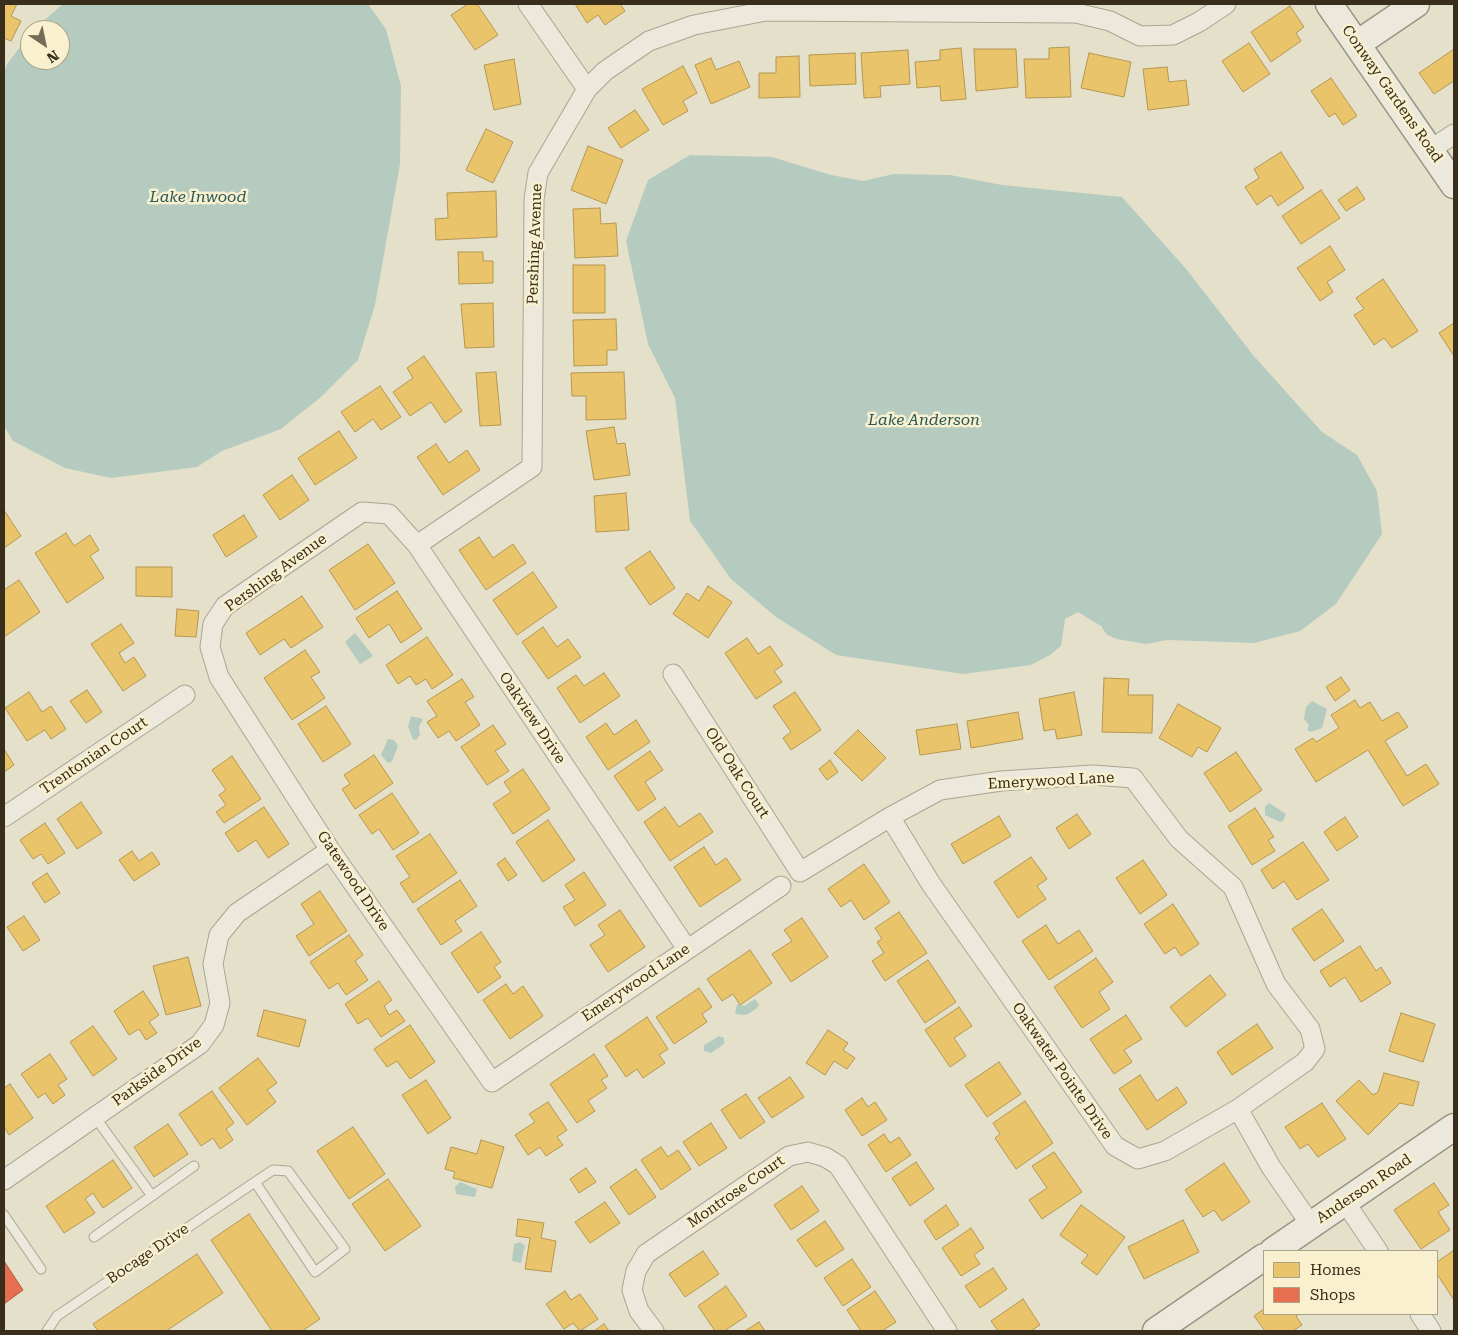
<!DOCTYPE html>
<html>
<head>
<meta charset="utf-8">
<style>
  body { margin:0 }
  #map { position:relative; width:1458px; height:1335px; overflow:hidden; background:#e5e0c9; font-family:"Roboto Serif",serif }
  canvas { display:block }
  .frame { position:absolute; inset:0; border:5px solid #392d1b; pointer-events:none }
  .legend { position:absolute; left:1263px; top:1250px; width:175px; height:65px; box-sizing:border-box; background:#f8f0ce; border:1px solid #aca286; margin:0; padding:6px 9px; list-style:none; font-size:15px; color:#392d1b }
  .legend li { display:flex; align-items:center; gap:10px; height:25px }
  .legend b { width:25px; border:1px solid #aca286 }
  .north { position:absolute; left:20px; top:20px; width:50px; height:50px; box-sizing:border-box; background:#f8f0ce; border:1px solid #aca286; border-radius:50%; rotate:146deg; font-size:14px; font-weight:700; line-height:20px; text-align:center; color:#392d1b }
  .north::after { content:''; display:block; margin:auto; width:18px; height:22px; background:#756c58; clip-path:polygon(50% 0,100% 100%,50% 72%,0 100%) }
</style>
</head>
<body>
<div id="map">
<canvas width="1458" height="1335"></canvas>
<div class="frame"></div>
<ul class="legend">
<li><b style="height:14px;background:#e9c46a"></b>Homes</li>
<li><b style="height:14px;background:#e76f51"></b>Shops</li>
</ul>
<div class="north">N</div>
</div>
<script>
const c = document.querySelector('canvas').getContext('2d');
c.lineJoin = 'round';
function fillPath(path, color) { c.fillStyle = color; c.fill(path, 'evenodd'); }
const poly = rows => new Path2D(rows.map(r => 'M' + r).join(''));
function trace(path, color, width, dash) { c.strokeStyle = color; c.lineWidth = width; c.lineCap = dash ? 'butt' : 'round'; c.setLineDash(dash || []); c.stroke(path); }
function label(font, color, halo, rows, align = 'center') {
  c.font = font + ' "Roboto Serif",serif'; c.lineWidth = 5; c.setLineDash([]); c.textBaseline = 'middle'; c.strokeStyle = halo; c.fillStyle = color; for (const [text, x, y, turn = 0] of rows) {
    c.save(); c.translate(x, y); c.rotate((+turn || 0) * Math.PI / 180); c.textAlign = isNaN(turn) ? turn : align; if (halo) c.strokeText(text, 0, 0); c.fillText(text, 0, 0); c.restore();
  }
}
const water = poly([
  [63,4,368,4,386,29,401,86,400,164,375,305,358,360,321,397,281,429,222,451,197,467,111,478,65,468,13,441,4,426,4,72,7,64,30,34,30,60,60,60,60,30,33,30],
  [690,155,772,157,831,175,863,181,894,174,950,175,1002,185,1122,197,1187,270,1253,355,1322,432,1357,455,1377,491,1382,534,1336,604,1300,631,1254,643,1167,640,1146,644,1117,639,1107,635,1101,626,1078,612,1065,619,1061,646,1050,655,1031,665,963,674,836,655,776,617,731,579,690,521,675,398,648,344,626,241,648,180],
  [355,633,373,656,360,664,345,642],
  [1312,701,1327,709,1322,728,1311,732,1307,730,1309,725,1304,719,1306,707],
  [411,716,423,719,419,727,420,735,416,740,413,739,408,727],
  [388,739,394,740,398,746,392,761,388,763,381,755],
  [1269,803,1286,814,1283,821,1280,822,1265,815,1265,807],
  [755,999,759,1005,756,1009,746,1015,735,1014,737,1004,744,1006],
  [719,1036,724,1038,724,1044,711,1053,704,1051,704,1045],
  [460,1182,477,1189,475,1197,456,1194,455,1187],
  [520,1242,525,1246,521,1263,512,1261,514,1244]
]);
const homes = poly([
  [4,4,17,4,11,16,21,21,11,41,4,38,4,4],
  [468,4,477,4,498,35,475,50,451,15,468,4],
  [575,4,620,4,625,11,605,25,598,15,587,23,575,4],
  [1290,6,1304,27,1296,33,1301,41,1271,62,1251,32,1290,6],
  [1249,43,1270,74,1243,92,1222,61,1249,43],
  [1069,47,1071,97,1026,98,1024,59,1049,59,1049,48,1069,47],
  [961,48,966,99,941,101,940,86,917,88,915,62,940,60,940,50,961,48],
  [974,49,1016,49,1018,87,976,91,974,49],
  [1454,49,1454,81,1434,94,1419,73,1454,49],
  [908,50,910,84,880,86,881,97,864,98,861,53,908,50],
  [855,53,856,84,810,86,809,55,855,53],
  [1089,53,1131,62,1124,97,1081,88,1089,53],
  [799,56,800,97,759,98,759,73,776,73,776,57,799,56],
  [711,58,716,70,739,61,750,87,711,104,695,65,711,58],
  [514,59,521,104,494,110,484,65,514,59],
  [683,66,697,93,683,101,688,111,663,125,642,89,683,66],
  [1167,67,1169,82,1186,80,1189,105,1148,110,1143,69,1167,67],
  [1331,78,1357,116,1343,125,1335,113,1329,117,1311,91,1331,78],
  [635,110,649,130,621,148,608,128,635,110],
  [486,129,513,142,493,183,466,170,486,129],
  [588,146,623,160,606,204,571,190,588,146],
  [1281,152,1304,188,1278,206,1271,195,1257,205,1245,187,1259,178,1254,169,1281,152],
  [1357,187,1365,199,1346,211,1338,200,1357,187],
  [1321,190,1340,218,1301,244,1282,216,1321,190],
  [496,191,497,237,436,240,435,219,448,218,447,193,496,191],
  [600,208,601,224,616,223,618,256,575,258,573,209,600,208],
  [1330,246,1345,270,1327,282,1333,292,1320,301,1297,268,1330,246],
  [458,252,483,252,483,261,493,261,493,283,459,284,458,252],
  [573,265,605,265,605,313,573,313,573,265],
  [1383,279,1418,331,1392,348,1384,338,1374,345,1354,315,1364,309,1356,298,1383,279],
  [493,303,494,347,465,348,461,304,493,303],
  [616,319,617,350,607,350,607,365,574,366,573,320,616,319],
  [1454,323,1454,356,1439,333,1454,323],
  [424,356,462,411,445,423,431,402,410,416,393,392,413,378,407,368,424,356],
  [496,372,501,425,480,426,476,373,496,372],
  [624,372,626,419,586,420,586,396,572,396,571,373,624,372],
  [380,386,401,417,381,430,373,419,355,432,341,412,380,386],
  [614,427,617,444,625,443,630,475,594,480,586,431,614,427],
  [339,431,357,458,315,485,298,458,339,431],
  [436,444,449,463,467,450,480,470,443,495,417,457,436,444],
  [292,475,309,500,280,520,263,495,292,475],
  [626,493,629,530,596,532,594,496,626,493],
  [4,510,21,536,4,548,4,510],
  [244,515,257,537,226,557,213,535,244,515],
  [66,533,74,546,90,535,99,550,90,556,104,578,67,603,35,553,66,533],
  [479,537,493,558,513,544,526,563,486,590,459,550,479,537],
  [368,544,395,583,355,610,329,570,368,544],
  [650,551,675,588,650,605,625,568,650,551],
  [136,567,172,567,172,597,136,596,136,567],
  [533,572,557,607,517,635,493,600,533,572],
  [19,580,40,612,4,637,4,590,19,580],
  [708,586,732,602,708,638,673,614,687,593,699,601,708,586],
  [397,591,422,629,401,643,389,624,369,638,356,618,397,591],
  [302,596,323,627,291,648,284,639,260,655,246,633,302,596],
  [177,609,199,611,196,637,175,636,177,609],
  [121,624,134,643,119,653,125,663,134,657,146,676,123,691,91,644,121,624],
  [543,627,557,647,568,639,581,657,548,679,522,642,543,627],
  [427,637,453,675,432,689,426,679,416,685,410,676,398,684,386,665,427,637],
  [747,638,758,654,770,646,783,665,774,671,782,682,756,699,725,653,747,638],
  [305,650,320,672,311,677,325,698,292,720,264,678,305,650],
  [604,673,620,696,580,723,557,688,576,675,584,686,604,673],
  [1341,677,1350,690,1335,701,1326,687,1341,677],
  [1104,678,1129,679,1128,695,1153,695,1152,733,1102,732,1104,678],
  [462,679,474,697,465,702,480,725,456,741,449,731,438,738,427,722,437,716,427,701,462,679],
  [87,690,102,712,86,723,70,701,87,690],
  [29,692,42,712,51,706,66,729,51,739,45,730,27,741,5,708,29,692],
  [795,692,821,730,791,750,783,738,791,732,773,706,795,692],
  [1074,692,1082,735,1057,739,1055,729,1044,731,1039,699,1074,692],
  [1355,700,1360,708,1370,702,1382,721,1398,712,1408,727,1385,741,1407,776,1426,764,1439,784,1403,806,1368,750,1316,782,1295,749,1313,738,1316,742,1339,728,1331,715,1355,700],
  [1178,704,1221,728,1207,752,1198,747,1192,757,1159,738,1178,704],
  [326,706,351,744,323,762,298,724,326,706],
  [1018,712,1023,739,971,748,967,721,1018,712],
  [636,720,650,742,608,770,586,737,606,723,614,735,636,720],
  [957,724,961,749,920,755,916,730,957,724],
  [493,725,506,744,495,751,509,771,487,785,461,747,493,725],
  [858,730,886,758,862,781,834,753,858,730],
  [4,749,14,765,4,772,4,749],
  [650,751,663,770,645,782,656,799,638,811,614,776,650,751],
  [1236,752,1262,790,1230,812,1204,773,1236,752],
  [374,755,393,783,355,809,342,789,350,784,344,775,374,755],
  [232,756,261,799,224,823,216,812,226,805,219,795,226,790,212,770,232,756],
  [830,760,838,772,827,780,819,769,830,760],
  [523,769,550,809,513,834,493,804,511,792,504,782,523,769],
  [392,793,419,833,393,850,379,829,372,834,359,815,392,793],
  [81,802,102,833,77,849,57,819,81,802],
  [264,807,289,844,268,858,256,840,238,852,225,833,264,807],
  [665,807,679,827,700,813,713,832,670,861,644,822,665,807],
  [1255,808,1274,837,1268,840,1275,851,1252,865,1228,826,1255,808],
  [1077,814,1091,834,1069,849,1056,828,1077,814],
  [999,816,1011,836,963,864,951,844,999,816],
  [1345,817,1358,837,1337,851,1324,832,1345,817],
  [548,820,575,860,543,882,516,842,548,820],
  [45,823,65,853,48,864,41,854,33,859,20,840,45,823],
  [430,834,457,873,413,903,400,883,410,877,396,856,430,834],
  [1303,842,1329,880,1297,900,1284,881,1273,889,1261,870,1303,842],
  [704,847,716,865,726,858,741,880,700,907,674,867,704,847],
  [132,851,139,861,152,852,160,864,134,881,119,860,132,851],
  [1031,857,1047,879,1037,886,1046,899,1018,918,994,882,1031,857],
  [505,858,517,875,508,881,497,864,505,858],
  [1143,860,1167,895,1140,914,1116,878,1143,860],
  [864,864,890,902,864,920,851,900,841,907,828,889,864,864],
  [584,872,606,905,575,926,563,907,575,900,565,885,584,872],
  [47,873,60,893,45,903,32,883,47,873],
  [460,880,477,906,455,921,462,931,441,945,417,909,460,880],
  [320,891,347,931,309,956,296,936,314,924,301,904,320,891],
  [1173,904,1199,944,1181,956,1175,947,1165,954,1144,924,1173,904],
  [1322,909,1344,941,1314,961,1292,929,1322,909],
  [620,910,645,947,608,972,590,945,605,935,598,925,620,910],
  [899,912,927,953,885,981,872,961,884,953,877,942,882,939,875,928,899,912],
  [24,916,40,940,23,951,7,927,24,916],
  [802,918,828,957,791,982,772,954,792,941,784,930,802,918],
  [1046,925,1058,944,1079,930,1093,951,1049,980,1022,941,1046,925],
  [481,932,501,962,494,967,501,977,478,993,451,953,481,932],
  [349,935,363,955,355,961,368,980,346,995,338,983,329,989,310,962,349,935],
  [1360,946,1376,971,1381,967,1391,983,1361,1002,1345,977,1330,987,1320,971,1360,946],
  [750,950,772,983,740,1005,733,994,722,1001,707,979,750,950],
  [188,957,201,1006,166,1015,153,966,188,957],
  [1096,958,1113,982,1099,992,1110,1009,1082,1028,1054,987,1096,958],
  [928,960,956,1002,925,1023,897,981,928,960],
  [1210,975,1226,995,1186,1027,1170,1007,1210,975],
  [379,981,392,1000,384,1006,389,1015,397,1010,405,1021,381,1037,368,1018,358,1024,345,1004,379,981],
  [506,984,513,994,523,986,543,1016,510,1039,483,1000,506,984],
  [699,988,712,1007,702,1014,707,1022,674,1044,656,1017,699,988],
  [143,991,159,1015,149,1022,157,1033,146,1040,139,1029,129,1035,114,1011,143,991],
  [959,1007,972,1026,954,1038,966,1056,950,1067,925,1030,959,1007],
  [264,1010,306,1020,299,1047,257,1036,264,1010],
  [1401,1013,1435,1024,1423,1062,1389,1051,1401,1013],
  [1126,1015,1142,1039,1124,1050,1132,1062,1114,1074,1090,1039,1126,1015],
  [647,1017,668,1049,659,1055,665,1063,643,1078,637,1069,626,1077,605,1046,647,1017],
  [1257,1024,1273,1048,1232,1075,1217,1052,1257,1024],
  [410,1025,435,1062,410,1079,397,1061,387,1067,374,1049,410,1025],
  [93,1026,117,1059,93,1076,70,1042,93,1026],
  [828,1030,848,1043,843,1050,855,1058,847,1069,834,1061,825,1075,806,1063,828,1030],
  [50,1054,67,1079,58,1085,65,1095,53,1104,45,1093,38,1098,21,1074,50,1054],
  [594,1054,608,1076,601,1080,607,1088,588,1101,595,1111,577,1123,550,1084,594,1054],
  [258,1058,277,1083,267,1090,276,1102,247,1125,219,1088,258,1058],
  [999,1062,1021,1094,987,1117,965,1085,999,1062],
  [1384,1073,1419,1082,1413,1106,1400,1103,1368,1135,1336,1101,1359,1080,1373,1095,1378,1092,1384,1073],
  [1140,1075,1157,1101,1177,1087,1187,1103,1147,1130,1119,1089,1140,1075],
  [790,1077,804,1097,772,1118,758,1098,790,1077],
  [426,1080,451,1118,428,1134,402,1095,426,1080],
  [10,1084,33,1118,9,1135,4,1127,4,1088,10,1084],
  [212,1091,234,1123,226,1129,233,1140,220,1149,213,1138,201,1146,179,1114,212,1091],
  [746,1094,765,1122,740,1139,721,1110,746,1094],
  [862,1098,868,1107,875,1102,887,1120,862,1136,845,1110,862,1098],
  [1025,1101,1053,1143,1016,1169,995,1138,1000,1134,993,1123,1025,1101],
  [548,1102,567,1130,557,1137,563,1145,546,1156,540,1147,528,1155,515,1135,535,1122,529,1114,548,1102],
  [1322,1103,1346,1139,1318,1157,1308,1144,1300,1149,1285,1127,1322,1103],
  [711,1123,727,1148,699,1166,683,1142,711,1123],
  [168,1124,188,1154,154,1177,134,1147,168,1124],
  [353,1127,385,1174,349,1199,317,1151,353,1127],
  [884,1134,890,1143,899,1137,911,1155,886,1172,868,1145,884,1134],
  [481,1140,504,1147,492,1188,453,1178,455,1172,445,1169,451,1147,477,1154,481,1140],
  [661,1147,668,1157,678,1150,691,1169,661,1190,641,1160,661,1147],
  [1054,1152,1082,1192,1042,1219,1029,1200,1047,1188,1032,1166,1054,1152],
  [113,1160,132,1188,103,1208,93,1193,85,1199,95,1213,64,1233,46,1206,113,1160],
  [916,1162,934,1189,910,1206,892,1178,916,1162],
  [1224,1163,1250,1202,1222,1221,1214,1210,1203,1217,1185,1190,1224,1163],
  [586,1168,596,1182,579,1193,570,1179,586,1168],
  [636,1169,656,1197,629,1215,610,1187,636,1169],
  [388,1179,421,1226,385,1251,352,1204,388,1179],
  [1434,1183,1449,1205,1438,1212,1450,1230,1421,1249,1394,1210,1434,1183],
  [802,1186,819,1211,791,1230,774,1205,802,1186],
  [605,1202,620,1223,590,1243,575,1222,605,1202],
  [946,1205,959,1225,936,1240,924,1221,946,1205],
  [1081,1205,1125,1237,1097,1275,1081,1263,1088,1255,1060,1235,1081,1205],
  [249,1214,320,1319,302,1331,272,1331,211,1240,249,1214],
  [518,1219,544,1223,541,1238,556,1241,551,1272,525,1269,530,1238,516,1236,518,1219],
  [1183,1220,1199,1252,1144,1279,1128,1247,1183,1220],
  [825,1221,844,1249,816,1267,797,1240,825,1221],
  [971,1228,984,1248,974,1255,980,1264,961,1276,942,1248,971,1228],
  [703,1251,719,1274,685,1297,669,1274,703,1251],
  [1453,1251,1454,1253,1454,1300,1437,1274,1437,1262,1453,1251],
  [197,1254,223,1293,166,1331,98,1331,93,1324,197,1254],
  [852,1259,871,1287,843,1306,824,1278,852,1259],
  [993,1268,1007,1289,980,1308,965,1286,993,1268],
  [726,1286,747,1316,724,1331,715,1331,698,1306,726,1286],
  [565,1291,571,1300,580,1294,598,1319,580,1331,573,1323,564,1329,546,1304,565,1291],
  [875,1291,896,1322,882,1331,861,1331,847,1310,875,1291],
  [1023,1299,1040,1325,1031,1331,998,1331,991,1321,1023,1299],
  [1264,1309,1264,1314,1299,1314,1296,1316,1302,1325,1293,1331,1265,1331,1254,1316,1264,1309],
  [759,1322,765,1331,745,1331,759,1322],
  [604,1324,609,1331,594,1331,604,1324]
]);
const shops = poly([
  [4,1261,23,1290,4,1304,4,1261]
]);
const lane = poly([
  [95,1117,152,1196],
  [4,1215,41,1269],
  [94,1237,194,1166],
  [47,1331,57,1316,255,1182,273,1170,288,1171,345,1249,315,1272,255,1182]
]);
const street = poly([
  [528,4,587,89],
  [1430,150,1454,134],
  [417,545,532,467,534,199,538,173,587,89,605,71,649,41,694,25,766,11,1076,13,1110,21,1140,36,1173,35,1199,22,1226,4],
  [673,674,800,872,890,817,940,790,1001,781,1093,775,1133,778,1179,839,1233,887,1276,984,1310,1029,1315,1049,1305,1062,1238,1109,1165,1151,1138,1159,1115,1146,931,884,890,817],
  [4,817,185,695],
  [687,949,417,545,389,514,362,512,225,606,213,624,210,647,219,677,330,850,492,1082,781,886],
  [1238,1109,1271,1167,1311,1225],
  [4,1180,200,1044,214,1025,220,1003,213,964,219,935,237,913,330,850],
  [1345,1202,1378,1251],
  [1420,1314,1431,1331],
  [654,1331,639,1311,632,1290,636,1271,646,1254,789,1156,808,1152,825,1157,838,1165,947,1331]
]);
const secondary = poly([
  [1329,4,1454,185],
  [1357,44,1416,4],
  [1273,1251,1454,1127],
  [1156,1331,1264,1257]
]);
const streetNames = [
  ["Conway Gardens Road",1392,94,55],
  ["Pershing Avenue",535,244,-88],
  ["Pershing Avenue",276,573,-36],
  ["Oakview Drive",532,718,56],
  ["Trentonian Court",94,756,-34],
  ["Old Oak Court",737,773,57],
  ["Emerywood Lane",1051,781,-3],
  ["Gatewood Drive",353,881,56],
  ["Emerywood Lane",636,983,-34],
  ["Oakwater Pointe Drive",1062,1071,55],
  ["Parkside Drive",157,1072,-36],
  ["Anderson Road",1364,1189,-34],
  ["Montrose Court",736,1192,-35],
  ["Bocage Drive",148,1254,-34]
];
const waterNames = [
  ["Lake Inwood",198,197],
  ["Lake Anderson",924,420]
];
fillPath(water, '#b5cbc0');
fillPath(homes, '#e9c46a');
trace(homes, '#b49752', 1);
fillPath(shops, '#e76f51');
trace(shops, '#b35b41', 1);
trace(lane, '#aaa493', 11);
trace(street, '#aaa493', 21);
trace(secondary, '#999383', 29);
trace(lane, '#ece9dc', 9);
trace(street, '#ece9dc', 19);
trace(secondary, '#ece9dc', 26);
label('15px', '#392d1b', '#f8f0ce', streetNames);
label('italic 16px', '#29585a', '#f8f0ce', waterNames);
</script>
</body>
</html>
